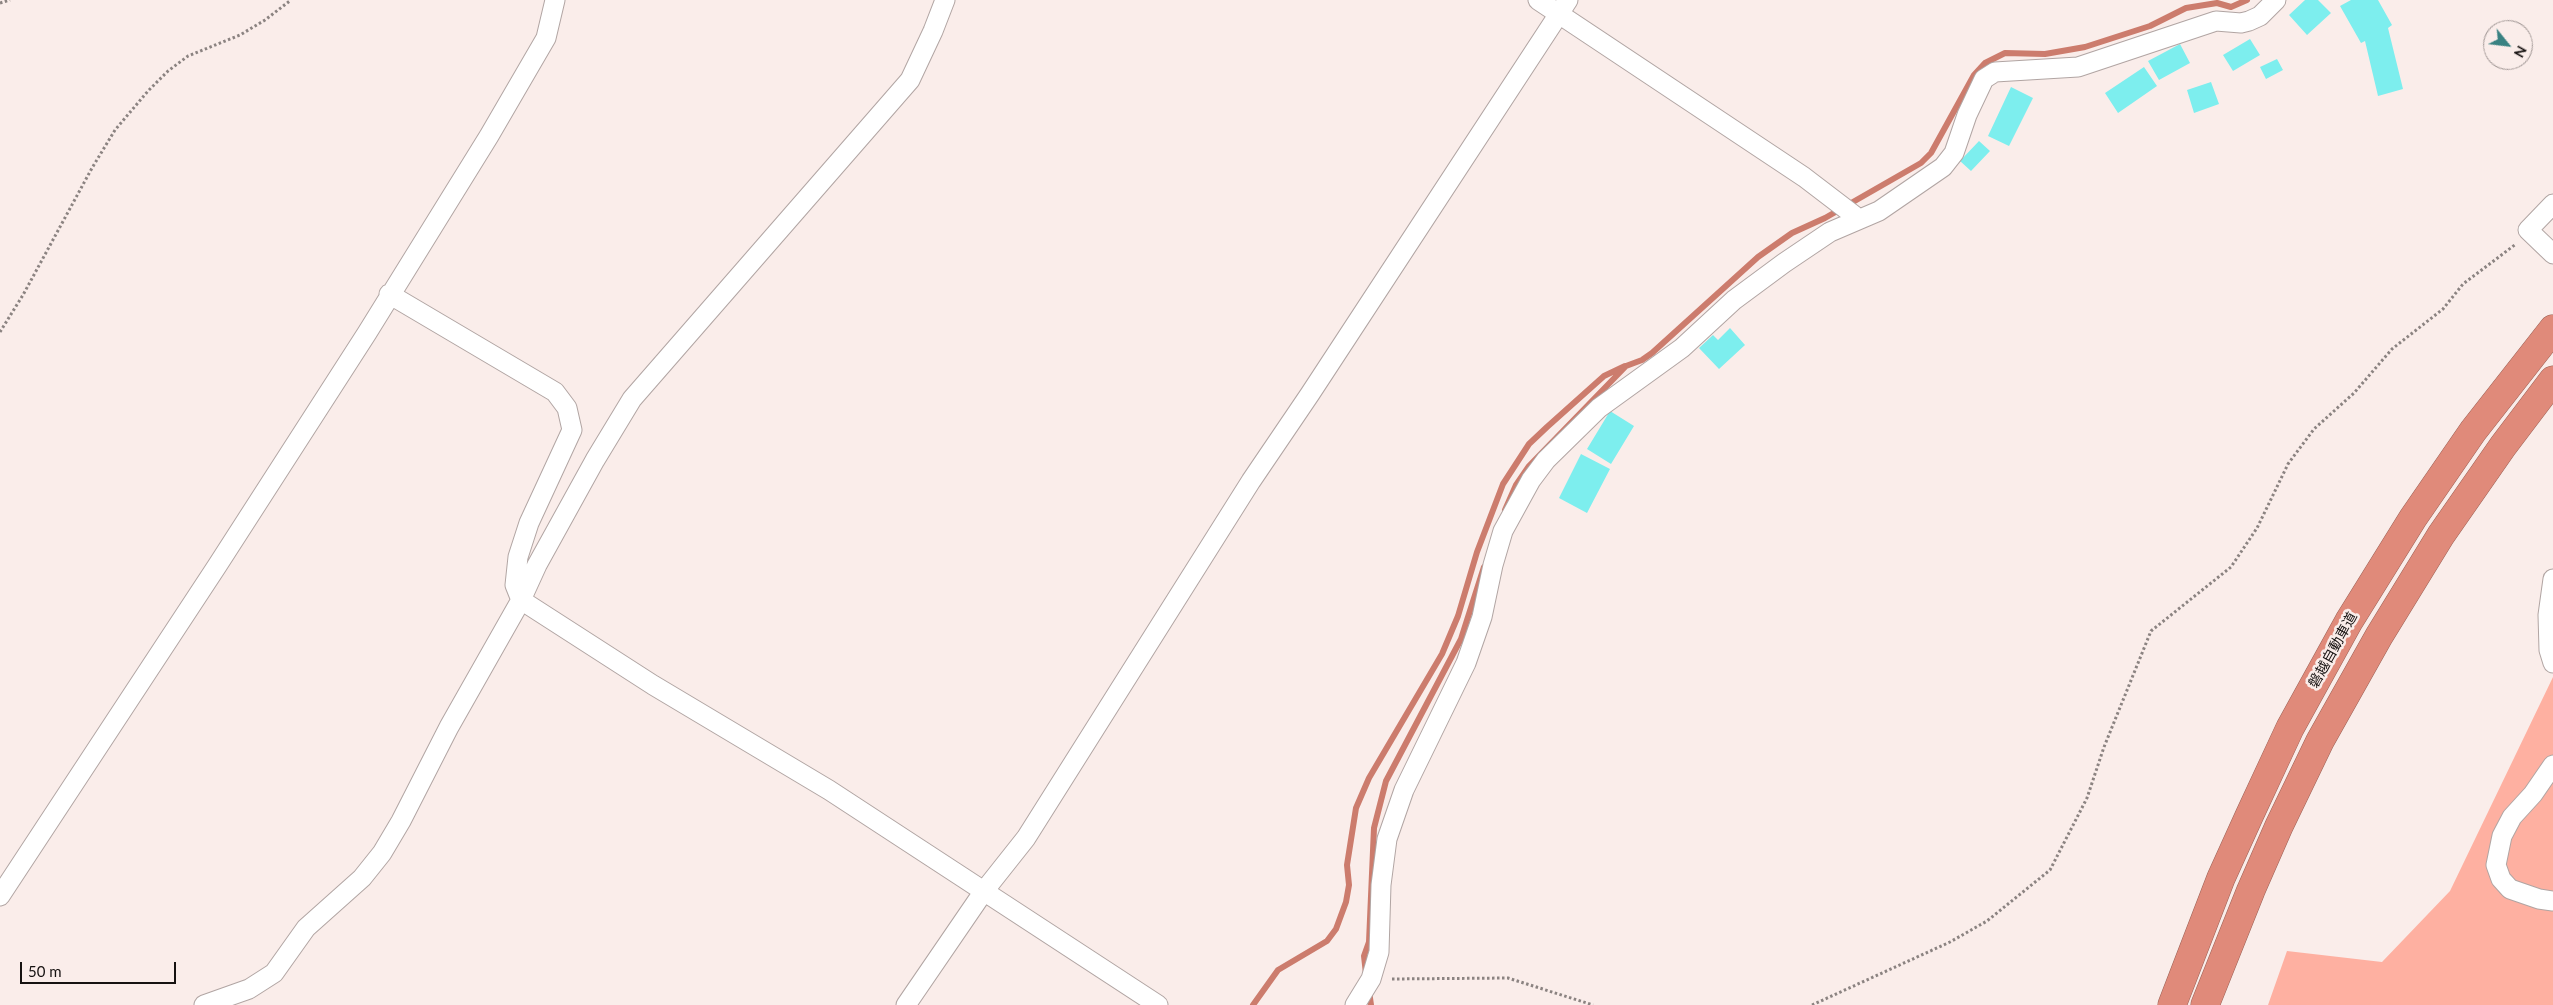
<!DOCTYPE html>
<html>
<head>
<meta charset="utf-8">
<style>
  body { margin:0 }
  #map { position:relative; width:2553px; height:1005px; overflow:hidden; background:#faedea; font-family:Lato,sans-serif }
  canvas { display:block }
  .north { position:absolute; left:2483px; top:20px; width:50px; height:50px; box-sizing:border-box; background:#faedea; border:1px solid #9f9593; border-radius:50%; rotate:119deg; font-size:14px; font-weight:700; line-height:20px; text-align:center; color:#161211 }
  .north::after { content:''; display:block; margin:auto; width:18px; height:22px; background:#398282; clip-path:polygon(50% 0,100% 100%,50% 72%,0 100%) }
  .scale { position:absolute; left:20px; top:962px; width:156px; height:22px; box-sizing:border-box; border:2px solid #161211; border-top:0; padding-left:6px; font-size:15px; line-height:18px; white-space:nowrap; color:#161211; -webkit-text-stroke:4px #faedea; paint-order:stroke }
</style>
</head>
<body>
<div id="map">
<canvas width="2553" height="1005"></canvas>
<div class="north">N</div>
<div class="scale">50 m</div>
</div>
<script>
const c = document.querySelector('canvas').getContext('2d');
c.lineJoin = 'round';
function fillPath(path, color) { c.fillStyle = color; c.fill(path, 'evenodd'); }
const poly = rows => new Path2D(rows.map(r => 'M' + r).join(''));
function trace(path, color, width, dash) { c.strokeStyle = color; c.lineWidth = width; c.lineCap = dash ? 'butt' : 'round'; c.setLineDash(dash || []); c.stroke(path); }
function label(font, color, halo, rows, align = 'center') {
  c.font = font + ' Lato,"Noto Sans JP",sans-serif'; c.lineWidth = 5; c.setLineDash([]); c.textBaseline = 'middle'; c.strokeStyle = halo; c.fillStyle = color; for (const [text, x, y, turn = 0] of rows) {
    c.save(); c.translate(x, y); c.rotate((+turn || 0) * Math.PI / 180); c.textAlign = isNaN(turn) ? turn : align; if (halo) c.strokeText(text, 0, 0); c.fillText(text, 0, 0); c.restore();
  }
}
const green = poly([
  [2553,677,2553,1005,2268,1005,2287,951,2382,962,2450,891]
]);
const stream = poly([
  [1505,510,1516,485,1529,466,1626,366,1642,360,1652,353,1758,257,1792,233,1825,218,1921,163,1931,153,1974,75,1985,63,2005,53,2045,54,2085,47,2150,26,2186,8,2217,3,2231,7,2247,0],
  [1366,974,1364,956,1369,942,1374,828,1386,781,1461,639,1484,567],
  [1369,991,1371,1005],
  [1253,1005,1278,970,1327,941,1336,929,1346,902,1349,885,1347,865,1356,808,1369,778,1442,654,1458,616,1477,552,1503,484,1529,444,1547,427,1604,376,1625,366]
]);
const building = poly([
  [2305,0,2318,0,2331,13,2307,35,2289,15],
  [2351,0,2378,0,2392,25,2388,28,2403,89,2378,96,2365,41,2361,43,2340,6],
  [2250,39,2260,55,2233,71,2223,55],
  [2180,44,2190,63,2159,80,2148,61],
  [2277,59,2283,70,2266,79,2260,67],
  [2144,67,2157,86,2118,113,2105,93],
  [2211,82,2219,104,2194,113,2187,90],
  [2011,87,2033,98,2009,146,1988,136],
  [1979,141,1990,151,1971,171,1960,161],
  [1730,328,1745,345,1719,369,1699,348,1713,335,1718,340],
  [1610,411,1634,426,1611,464,1587,449],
  [1581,454,1610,469,1587,513,1559,498]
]);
const path = poly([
  [0,3,10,0],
  [0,332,23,295,92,168,115,130,148,91,168,71,188,56,240,35,265,20,291,0],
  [1392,979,1508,978,1593,1005],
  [1812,1005,1950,942,1987,921,2050,870,2087,798,2104,747,2151,631,2231,567,2257,528,2288,464,2314,429,2354,393,2392,349,2443,309,2463,284,2516,244]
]);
const minor = poly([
  [1538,0,1804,177,1859,219],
  [2553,204,2528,230,2553,254],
  [389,294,555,392,567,408,572,430,529,523,518,557,515,585,521,600,653,685,829,790,1158,1005],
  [2553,579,2548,615,2549,650,2553,663],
  [2553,765,2533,794,2512,817,2502,836,2496,865,2501,879,2510,889,2539,899,2553,901],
  [0,896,217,566,367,333,489,136,546,38,555,0],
  [204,1005,249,989,274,973,306,928,362,878,382,853,401,821,449,727,521,600,537,565,595,460,632,399,910,80,933,31,945,0],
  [906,1005,984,891,1026,838,1251,481,1310,394,1568,0],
  [1355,1005,1371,979,1379,952,1381,885,1387,839,1404,790,1466,663,1482,617,1493,565,1503,531,1531,480,1546,460,1599,408,1682,348,1734,300,1784,263,1830,232,1879,211,1943,167,1954,153,1967,115,1984,79,1995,72,2078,67,2216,21,2241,23,2249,21,2260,16,2276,0]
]);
const motorway = poly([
  [2172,1005,2221,878,2250,814,2290,728,2349,621,2413,518,2473,431,2553,329],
  [2205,1005,2251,890,2279,826,2320,741,2379,636,2441,535,2503,446,2553,380]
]);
const streetNames = [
  ["磐越自動車道",2333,650,-61]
];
fillPath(green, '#feb0a1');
trace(stream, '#cc7c6d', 6);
fillPath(building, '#7deeee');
trace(minor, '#b1a5a3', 21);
trace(motorway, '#996055', 29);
trace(path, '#8b8381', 3, [2.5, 2.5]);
trace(minor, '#fff', 19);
trace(motorway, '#e08a7a', 28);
label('14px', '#161211', '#faedea', streetNames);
</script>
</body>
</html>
